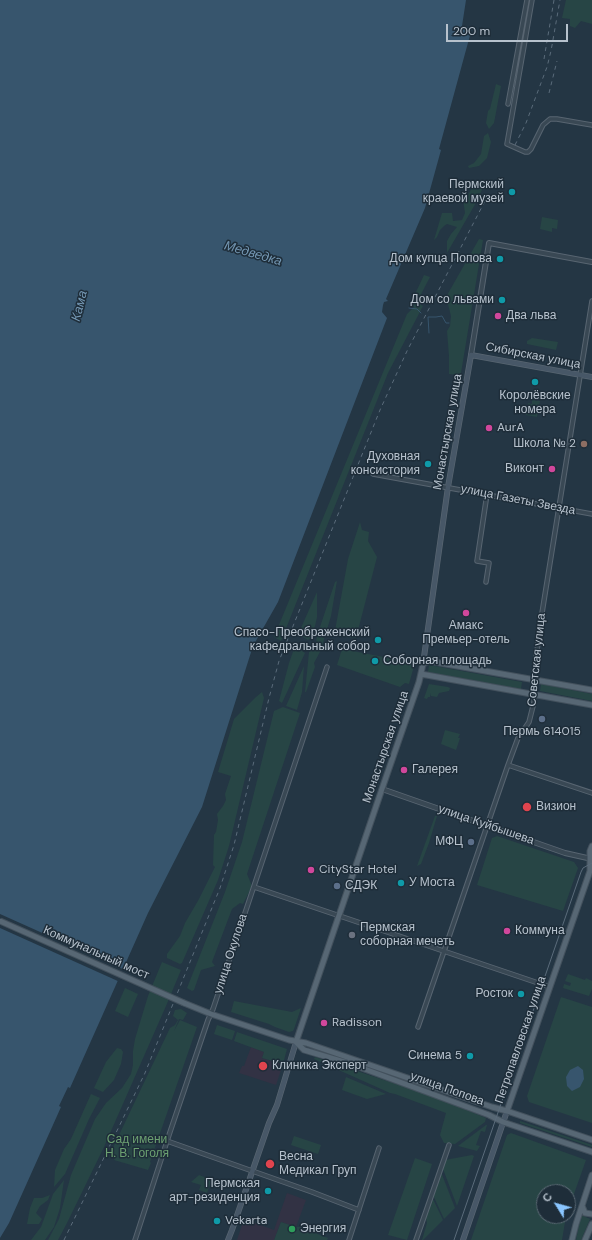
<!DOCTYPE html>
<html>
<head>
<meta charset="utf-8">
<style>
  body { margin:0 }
  #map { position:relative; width:592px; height:1240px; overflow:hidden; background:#243644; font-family:"DM Sans",sans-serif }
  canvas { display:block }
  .north { position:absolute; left:536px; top:1184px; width:40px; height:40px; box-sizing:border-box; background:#1e2d39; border:1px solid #5b6974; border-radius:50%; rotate:307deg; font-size:11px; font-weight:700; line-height:16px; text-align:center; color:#b7c2cd }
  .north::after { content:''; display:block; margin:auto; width:14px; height:18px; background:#8ac6ff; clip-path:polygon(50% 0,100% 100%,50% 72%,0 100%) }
  .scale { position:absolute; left:446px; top:24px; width:122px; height:18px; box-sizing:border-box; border:2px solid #b7c2cd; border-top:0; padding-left:5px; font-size:12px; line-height:14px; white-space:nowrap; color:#b7c2cd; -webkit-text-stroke:3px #1e2d39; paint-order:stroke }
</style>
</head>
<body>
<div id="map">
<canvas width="592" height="1240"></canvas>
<div class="north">С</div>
<div class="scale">200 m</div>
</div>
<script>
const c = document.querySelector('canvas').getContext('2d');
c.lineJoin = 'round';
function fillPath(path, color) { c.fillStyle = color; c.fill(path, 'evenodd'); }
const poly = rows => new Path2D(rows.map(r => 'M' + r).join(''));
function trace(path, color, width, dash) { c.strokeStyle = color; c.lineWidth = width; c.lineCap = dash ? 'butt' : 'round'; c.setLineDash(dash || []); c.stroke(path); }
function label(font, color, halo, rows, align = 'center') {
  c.font = font + ' "DM Sans",sans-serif'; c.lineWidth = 3; c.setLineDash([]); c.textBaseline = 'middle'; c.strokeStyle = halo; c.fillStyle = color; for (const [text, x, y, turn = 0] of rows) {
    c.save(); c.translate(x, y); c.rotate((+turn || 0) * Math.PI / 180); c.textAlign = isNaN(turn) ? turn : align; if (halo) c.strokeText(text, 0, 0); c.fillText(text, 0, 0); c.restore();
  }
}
const medical = poly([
  [251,1047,264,1052,262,1058,283,1064,276,1085,239,1073,242,1066,244,1066],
  [287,1193,306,1200,296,1227,281,1222,274,1240,237,1240,244,1219,274,1230]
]);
const green = poly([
  [566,0,592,0,592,24,581,21,575,28,570,26,570,19,562,18],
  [496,84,501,86,494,123,489,129,486,123,488,111,490,109],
  [488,133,491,142,487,158,479,166,469,168,468,166,474,163,481,154,484,136],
  [476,180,480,182,482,181,484,185,477,201,447,253,447,241,451,234,457,227,447,224,444,226,440,230,437,237,434,240,442,213,452,213,453,221,462,220,465,213,463,199,468,195],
  [542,217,558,220,557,229,552,228,552,232,540,229],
  [479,239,483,240,461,373,457,375,449,374,449,356,447,331,450,326,451,316,446,297],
  [424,275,430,277,417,302,423,306,388,373,281,641,274,637,407,314,414,307,413,303,417,296,416,292],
  [532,338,558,342,556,350,527,344,527,341],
  [532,400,540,401,537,417,526,415,528,403,532,404],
  [360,522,362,530,369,532,368,541,377,557,356,638,334,636,348,559],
  [337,581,331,616,322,646,316,643,317,636,335,582],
  [317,592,317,617,313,635,308,640,303,637,305,632,300,630],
  [295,646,305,653,282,703,279,701,289,663],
  [314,647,321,650,314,663,315,667,306,692,305,692,309,652],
  [342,649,410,662,414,666,409,684,405,683,400,687,337,665],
  [429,665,522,682,521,689,428,672],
  [304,666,302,692,297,710,286,706],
  [429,684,448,687,450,688,449,691,439,693,437,697,431,696,431,693,430,697,428,697,427,699,424,698],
  [541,684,592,694,592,701,540,691],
  [262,692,264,698,229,846,218,880,182,963,180,964,167,958,167,954,180,936,185,923,199,899,215,867,213,865,214,835,216,832,218,820,217,814,223,806,226,800,225,794,231,776,218,772,234,719,256,697],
  [283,707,300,713,247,874,252,886,243,904,240,903,232,909,212,962,215,966,201,970,194,990,192,991,187,988,225,892,242,842,274,711],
  [445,730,460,734,458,738,460,738,456,750,441,744],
  [435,816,437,816,429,843,421,864,417,866],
  [497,836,574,862,578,868,563,911,477,885,492,838],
  [162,962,181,970,166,1006,104,1147,67,1223,58,1240,48,1240,59,1219,71,1175,95,1119,106,1103,122,1088,131,1074,133,1065,133,1051,135,1039,148,996],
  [568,974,585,980,586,978,592,981,592,989,589,996,563,988,564,984,570,986,571,983,565,981],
  [125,988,138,994,128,1017,115,1011],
  [561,997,592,1007,592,1123,529,1102,527,1096],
  [234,1001,292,1012,301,1008,294,1029,293,1031,289,1032,275,1027,269,1024,231,1012],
  [181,1009,187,1013,183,1020,179,1019,174,1031,180,1020,197,1027,150,1162,151,1163,148,1170,114,1160,115,1158,110,1154,170,1028,175,1025,178,1020,173,1016,175,1010],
  [217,1025,235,1031,232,1040,214,1034],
  [237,1032,287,1049,283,1064,262,1058,264,1052,234,1041],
  [117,1048,121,1049,123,1052,121,1064,114,1080,103,1092,94,1088,106,1062],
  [315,1057,432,1096,486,1118,485,1122,455,1144,444,1143,440,1135,446,1113,395,1094,390,1093,314,1059],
  [346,1077,386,1094,367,1099,342,1090],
  [91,1094,100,1098,89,1119,65,1174,54,1187,55,1170,64,1149,71,1139],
  [520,1121,592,1145,592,1147,520,1123],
  [486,1125,487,1125,485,1132,481,1131,476,1145,480,1146,477,1151,458,1146],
  [511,1133,586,1160,568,1211,568,1192,544,1192,544,1216,566,1216,562,1240,471,1240,507,1135],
  [294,1136,321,1145,318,1154,291,1145],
  [472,1155,474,1156,457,1206,443,1169,445,1160],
  [415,1158,432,1164,407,1240,388,1235],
  [441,1172,455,1208,444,1219,433,1195],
  [199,1175,212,1180,207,1193,199,1190,201,1185,191,1182],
  [64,1180,60,1208,54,1227,45,1240,31,1240,41,1227,53,1194],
  [50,1195,48,1200,40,1206,36,1213,42,1219,39,1224,27,1224,30,1208,34,1198,42,1198],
  [432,1197,443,1220,423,1240,422,1240,427,1223,426,1218],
  [581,1215,590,1219,581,1240,576,1240],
  [281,1222,296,1227,299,1227,328,1238,327,1240,274,1240]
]);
const water = poly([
  [0,0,466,0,462,26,472,28,439,149,441,150,425,208,386,299,388,301,384,302,383,305,382,312,387,318,278,602,253,646,202,807,148,913,70,1088,68,1087,59,1106,61,1107,9,1223,0,1238],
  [578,1066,583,1070,584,1079,580,1087,572,1091,567,1086,566,1077,570,1070]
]);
const pier = poly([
  [0,914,125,970,120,982,0,928]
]);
const stream = poly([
  [409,308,417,309,421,313],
  [429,333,428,317,436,317,442,316,446,323,449,323]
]);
const minor = poly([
  [532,0,507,144,525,152,528,152,531,149,543,125,550,119,557,119,592,125],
  [508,104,527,0],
  [373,474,592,514],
  [486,582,489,563,477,561,487,494],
  [508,765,592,793],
  [254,887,550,987],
  [418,1027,508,765,518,738,529,722,534,702,534,673,542,613,592,301],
  [167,1141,312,1192,359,1210],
  [135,1240,170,1132,208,1020,213,1009,327,667],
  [349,1240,379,1148],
  [416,1240,449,1145]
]);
const tertiary = poly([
  [471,355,489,243,592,262],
  [382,789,565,853,592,859]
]);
const secondary = poly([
  [423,664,448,487,471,355,592,377],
  [228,1240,232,1230,269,1123,277,1105,296,1042],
  [463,1240,507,1111]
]);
const primary = poly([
  [421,674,592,705],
  [184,1003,211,1014,289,1040,306,1043,492,1107,507,1111,592,1140],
  [296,1042,384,783,419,682,423,664,429,661,592,690],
  [296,1042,304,1050,351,1064,489,1115,503,1122,592,1152],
  [507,1111,590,871,590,851,592,846],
  [582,1206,585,1213,592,1214],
  [572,1240,576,1224,592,1175],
  [585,1240,592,1224]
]);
const tram = poly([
  [454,1240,581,872,583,868,592,863]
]);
const rail = poly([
  [544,59,554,0],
  [549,93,557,61],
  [515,145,526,123,547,67,551,51,560,0],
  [64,1240,145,1073,220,888,234,845,269,698,279,661,380,410,407,351,486,199]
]);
const primaryBridge = poly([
  [0,921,184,1003]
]);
const markers = [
  [512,192,4,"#0f9aa8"],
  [500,259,4,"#0f9aa8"],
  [502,300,4,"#0f9aa8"],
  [498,316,4,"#d1479c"],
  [535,382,4,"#0f9aa8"],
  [489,428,4,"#d1479c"],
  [584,444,4,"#8d6e63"],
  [428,464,4,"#0f9aa8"],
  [552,469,4,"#d1479c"],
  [466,613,4,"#d1479c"],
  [378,640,4,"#0f9aa8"],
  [375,661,4,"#0f9aa8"],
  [542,719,4,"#5c6f8a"],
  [404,770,4,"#d1479c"],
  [527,807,5,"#e0444e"],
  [471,842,4,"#5c6f8a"],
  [311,870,4,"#d1479c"],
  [401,883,4,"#0f9aa8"],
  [337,886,4,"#5c6f8a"],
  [507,931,4,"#d1479c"],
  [352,935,4,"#6b7280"],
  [521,994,4,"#0f9aa8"],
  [324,1023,4,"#d1479c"],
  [470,1056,4,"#0f9aa8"],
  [263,1066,5,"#e0444e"],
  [270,1164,5,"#e0444e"],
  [268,1191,4,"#0f9aa8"],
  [217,1221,4,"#0f9aa8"],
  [292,1229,4,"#2e9e5b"]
];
const poiNames = [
  ["Пермский",504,185,"right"],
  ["краевой музей",504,199,"right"],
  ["Дом купца Попова",492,259,"right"],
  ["Дом со львами",494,300,"right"],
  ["Два льва",506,316],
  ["Королёвские",535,396,"center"],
  ["номера",535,410,"center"],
  ["AurA",497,428],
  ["Школа № 2",576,444,"right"],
  ["Духовная",420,457,"right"],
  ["консистория",420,471,"right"],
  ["Виконт",544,469,"right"],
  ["Амакс",466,626,"center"],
  ["Премьер-отель",466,640,"center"],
  ["Спасо-Преображенский",370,633,"right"],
  ["кафедральный собор",370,647,"right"],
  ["Соборная площадь",383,661],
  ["Пермь 614015",542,732,"center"],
  ["Галерея",412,770],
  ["Визион",536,807],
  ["МФЦ",463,842,"right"],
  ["CityStar Hotel",319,870],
  ["У Моста",409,883],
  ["СДЭК",345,886],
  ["Пермская",360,928],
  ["соборная мечеть",360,942],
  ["Коммуна",515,931],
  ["Росток",513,994,"right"],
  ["Radisson",332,1023],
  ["Синема 5",462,1056,"right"],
  ["Клиника Эксперт",272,1066],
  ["Весна",279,1157],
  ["Медикал Груп",279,1171],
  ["Пермская",260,1184,"right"],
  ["арт-резиденция",260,1198,"right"],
  ["Vekarta",225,1221],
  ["Энергия",300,1229]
];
const streetNames = [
  ["Сибирская улица",533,356,11],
  ["Монастырская улица",448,432,-80],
  ["улица Газеты Звезда",518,500,11],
  ["Советская улица",537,660,-84],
  ["Монастырская улица",386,747,-71],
  ["улица Куйбышева",486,825,19],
  ["Коммунальный мост",96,953,24],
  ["улица Окулова",231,954,-72],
  ["Петропавловская улица",521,1040,-71],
  ["улица Попова",447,1089,20]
];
const parkNames = [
  ["Сад имени",137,1140],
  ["Н. В. Гоголя",137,1154]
];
const waterNames = [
  ["Медведка",253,254,16],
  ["Кама",80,306,-76]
];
fillPath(medical, '#323244');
fillPath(green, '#274545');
fillPath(water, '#37556d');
fillPath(pier, '#243644');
trace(stream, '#37556d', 1);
trace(minor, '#586571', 5.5);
trace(tertiary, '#586571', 6);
trace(secondary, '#586571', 6);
trace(primary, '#43515d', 7);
trace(minor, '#394854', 3.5);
trace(tertiary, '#394854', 4);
trace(secondary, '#475767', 4.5);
trace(primary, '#576774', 5);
trace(tram, '#5b6c7b', 1);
trace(rail, '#5b6c7b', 1, [4, 4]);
trace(primaryBridge, '#43515d', 7, []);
trace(primaryBridge, '#576774', 5);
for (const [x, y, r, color] of markers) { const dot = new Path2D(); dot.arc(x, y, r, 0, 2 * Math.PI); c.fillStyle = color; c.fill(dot); trace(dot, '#1e2d39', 1.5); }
label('12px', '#b7c2cd', '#1e2d39', poiNames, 'left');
label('12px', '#b7c2cd', '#1e2d39', streetNames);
label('12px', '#6ca071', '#1e2d39', parkNames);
label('italic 13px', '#7497b3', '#1e2d39', waterNames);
</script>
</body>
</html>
